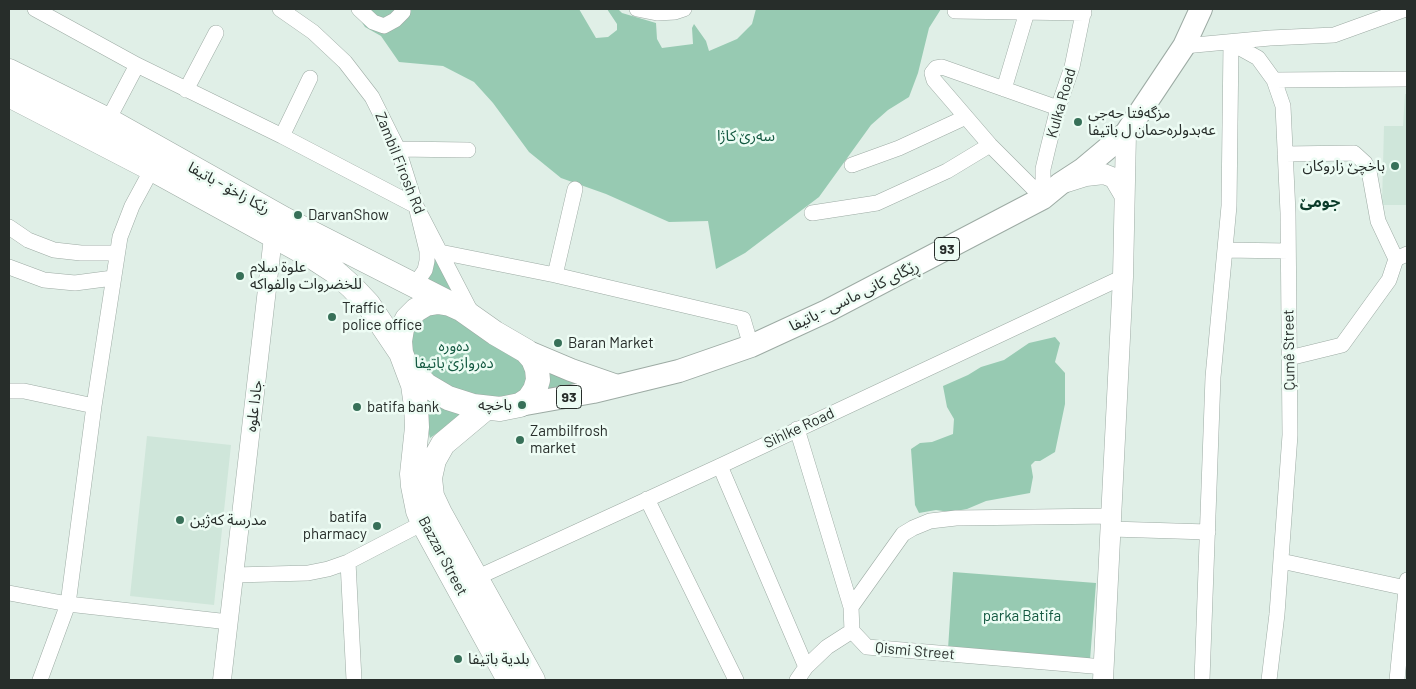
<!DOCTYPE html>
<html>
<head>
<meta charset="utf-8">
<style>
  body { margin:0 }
  #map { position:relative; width:1416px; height:689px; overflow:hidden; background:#e0efe7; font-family:Barlow,sans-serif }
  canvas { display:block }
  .frame { position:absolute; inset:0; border:10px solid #272d2a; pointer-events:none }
</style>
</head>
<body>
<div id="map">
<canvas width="1416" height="689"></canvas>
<div class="frame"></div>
</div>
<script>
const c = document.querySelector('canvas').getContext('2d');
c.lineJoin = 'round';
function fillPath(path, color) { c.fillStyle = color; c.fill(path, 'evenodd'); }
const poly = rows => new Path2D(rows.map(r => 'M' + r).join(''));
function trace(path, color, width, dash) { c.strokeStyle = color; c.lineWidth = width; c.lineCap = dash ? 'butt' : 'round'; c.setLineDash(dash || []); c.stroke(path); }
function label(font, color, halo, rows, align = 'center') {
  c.font = font + ' Barlow,"Noto Sans Arabic",sans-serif'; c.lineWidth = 5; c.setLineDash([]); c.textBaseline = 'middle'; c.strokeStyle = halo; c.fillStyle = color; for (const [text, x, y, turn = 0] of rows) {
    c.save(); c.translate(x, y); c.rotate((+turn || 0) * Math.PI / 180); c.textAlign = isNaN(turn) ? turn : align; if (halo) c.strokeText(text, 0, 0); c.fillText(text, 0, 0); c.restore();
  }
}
const built = poly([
  [1405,94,1407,94,1407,205,1382,205,1384,126,1403,126],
  [147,436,231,445,214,605,130,596]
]);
const green = poly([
  [353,9,579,9,596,38,608,37,617,30,617,24,607,9,618,9,622,13,656,23,657,39,662,48,693,44,692,28,694,24,706,41,709,51,737,39,752,24,756,9,941,9,929,28,918,73,909,97,888,110,871,125,819,197,745,253,716,269,708,221,669,222,606,194,561,178,529,152,493,103,474,82,443,66,399,62,381,36,365,27],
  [432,251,460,303,424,285],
  [453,311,530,368,526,392,490,403,432,383,406,348,413,317],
  [1055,337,1060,343,1055,362,1065,373,1065,404,1055,452,1040,461,1035,461,1031,465,1033,477,1030,493,986,501,967,509,950,512,936,510,919,513,915,505,911,449,920,443,932,442,953,434,954,419,947,407,943,386,968,375,981,367,1004,360,1029,343],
  [543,367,592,386,538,398],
  [417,386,467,412,430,438],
  [953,572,1096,583,1090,660,948,649]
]);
const minor = poly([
  [35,9,137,65,282,136,416,206,427,251,427,261,425,270,414,286],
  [280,9,313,32,345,62,372,97,398,149,416,206,472,314],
  [359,9,373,22,384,26,395,20,403,12,403,9],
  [637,9,657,13,675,12,684,9],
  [955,11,1084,13],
  [1231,43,1258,58,1274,80,1283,106,1288,213,1290,435,1277,614,1269,680],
  [1184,46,1270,38,1334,35,1406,9],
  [1274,80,1407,79],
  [1004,89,1027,12],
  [186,90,216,33],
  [108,120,137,65],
  [282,136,310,78],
  [398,149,468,150],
  [1285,154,1354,153,1365,163,1369,171,1378,221,1396,259],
  [852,165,899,148,966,117],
  [1043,198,990,145,934,80,932,73,936,68,942,67,1058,108],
  [1043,198,1043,169,1048,148,1058,108,1072,67,1084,9],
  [812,213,877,203,947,171,990,145],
  [9,227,28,240,54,250,81,253,116,253],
  [1225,250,1288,251],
  [440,252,555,275,743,319,751,346],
  [9,267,44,280,75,283,113,278],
  [555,275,575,189],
  [1289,358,1342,345,1389,280,1396,259,1407,254],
  [9,391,24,391,94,406],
  [797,429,851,607,852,631,867,647,1104,667],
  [720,466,806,667],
  [647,499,736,680],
  [1111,529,1208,532],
  [1281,561,1406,588],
  [348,562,354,680],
  [235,575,308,573,328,569,348,562,423,523],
  [476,578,720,466,1123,277],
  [9,593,68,604,229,622],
  [851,607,903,534,913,528,930,521,956,518,1112,516],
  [40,680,68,604,94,406,120,237,132,206,152,169],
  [797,680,806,667,827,647,852,631],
  [1202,680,1213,377,1229,206,1231,43],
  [1397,680,1407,580]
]);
const tertiary = poly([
  [222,680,273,237]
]);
const secondary = poly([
  [1067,182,1086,176,1104,174,1114,178,1124,195],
  [1103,680,1123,277,1126,133]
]);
const primary = poly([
  [526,351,571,370,617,386],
  [520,405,593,392,679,371,751,346,827,311,1043,198,1060,184,1083,169,1126,133,1184,46,1201,9]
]);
const trunk = poly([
  [9,71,108,120,284,219,449,303],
  [9,95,152,169,314,258,334,271,352,287,368,304,401,353],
  [406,364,426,385,448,398,473,406,500,409,520,405,529,399,535,390,538,380,537,369,533,359,526,351,495,333,461,309,450,304,438,302,426,304,416,310,407,319,402,329,400,341,401,353,413,385,416,406,417,427,412,474,413,486,418,511,423,523,509,680],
  [486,408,443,444,434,460,430,478,432,496,440,513,533,680]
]);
const markers = [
  [1078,122,5,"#377058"],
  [1395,166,5,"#377058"],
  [298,215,5,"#377058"],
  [240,276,5,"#377058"],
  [332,317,5,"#377058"],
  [558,343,5,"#377058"],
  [522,405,5,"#377058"],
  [357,407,5,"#377058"],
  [520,440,5,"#377058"],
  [180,520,5,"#377058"],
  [377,526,5,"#377058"],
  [458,659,5,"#377058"]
];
const shields = [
  [947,249,25],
  [569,397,25]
];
const shieldNames = [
  ["93",947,249],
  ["93",569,397]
];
const streetNames = [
  ["Kulka Road",1061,103,-74],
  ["Zambil Firosh Rd",400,163,68],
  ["رێکا زاخۆ - باتیفا",229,188,29],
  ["ڕێگای کانی ماسی - باتيفا",854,296,-26],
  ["Çumê Street",1289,350,-91],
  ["جادا علوه",254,406,-83],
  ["Sihlke Road",799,428,-25],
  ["Bazzar Street",443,556,62],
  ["Qismi Street",915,651,5]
];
const poiNames = [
  ["مزگەفتا حەجی",1088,113],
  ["عەبدولرەحمان ل باتیفا",1088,130],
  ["باخچێ زاروکان",1385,166,"right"],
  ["DarvanShow",308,215],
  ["علوة سلام",250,267],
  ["للخضروات والفواكه",250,284],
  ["Traffic",342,308],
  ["police office",342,325],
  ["Baran Market",568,343],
  ["باخچە",512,405,"right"],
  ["batifa bank",367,407],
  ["Zambilfrosh",530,431],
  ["market",530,448],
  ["batifa",367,517,"right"],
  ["pharmacy",367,534,"right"],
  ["مدرسة كه‌ژين",190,520],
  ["بلدية باتيفا",468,659]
];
const parkNames = [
  ["سەرێ کاژا",746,136],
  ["ده‌وره‌",454,346],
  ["ده‌روازێ باتيفا",454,363],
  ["parka Batifa",1022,616]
];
const neighbourhoodNames = [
  ["جومێ",1320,202]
];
fillPath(built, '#cfe6da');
fillPath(green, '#97cab2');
trace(minor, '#9daba4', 16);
trace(tertiary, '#9daba4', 19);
trace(secondary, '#9daba4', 21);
trace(primary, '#9daba4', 24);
trace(trunk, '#9daba4', 25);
trace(minor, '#fff', 15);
trace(tertiary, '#fff', 18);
trace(secondary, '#fff', 20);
trace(primary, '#fff', 22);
trace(trunk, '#fff', 24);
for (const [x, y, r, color] of markers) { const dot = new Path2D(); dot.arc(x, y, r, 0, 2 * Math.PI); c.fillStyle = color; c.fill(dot); trace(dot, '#edfcf4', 2); }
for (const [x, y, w] of shields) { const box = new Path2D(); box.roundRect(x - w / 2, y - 11.5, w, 23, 4); c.fillStyle = '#edfcf4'; c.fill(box); trace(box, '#272d2a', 1); }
label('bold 14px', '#272d2a', null, shieldNames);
label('15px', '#272d2a', '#edfcf4', streetNames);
label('15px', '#272d2a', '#edfcf4', poiNames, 'left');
label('15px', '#135840', '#edfcf4', parkNames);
label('bold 16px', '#0a3b29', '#edfcf4', neighbourhoodNames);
</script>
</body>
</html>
